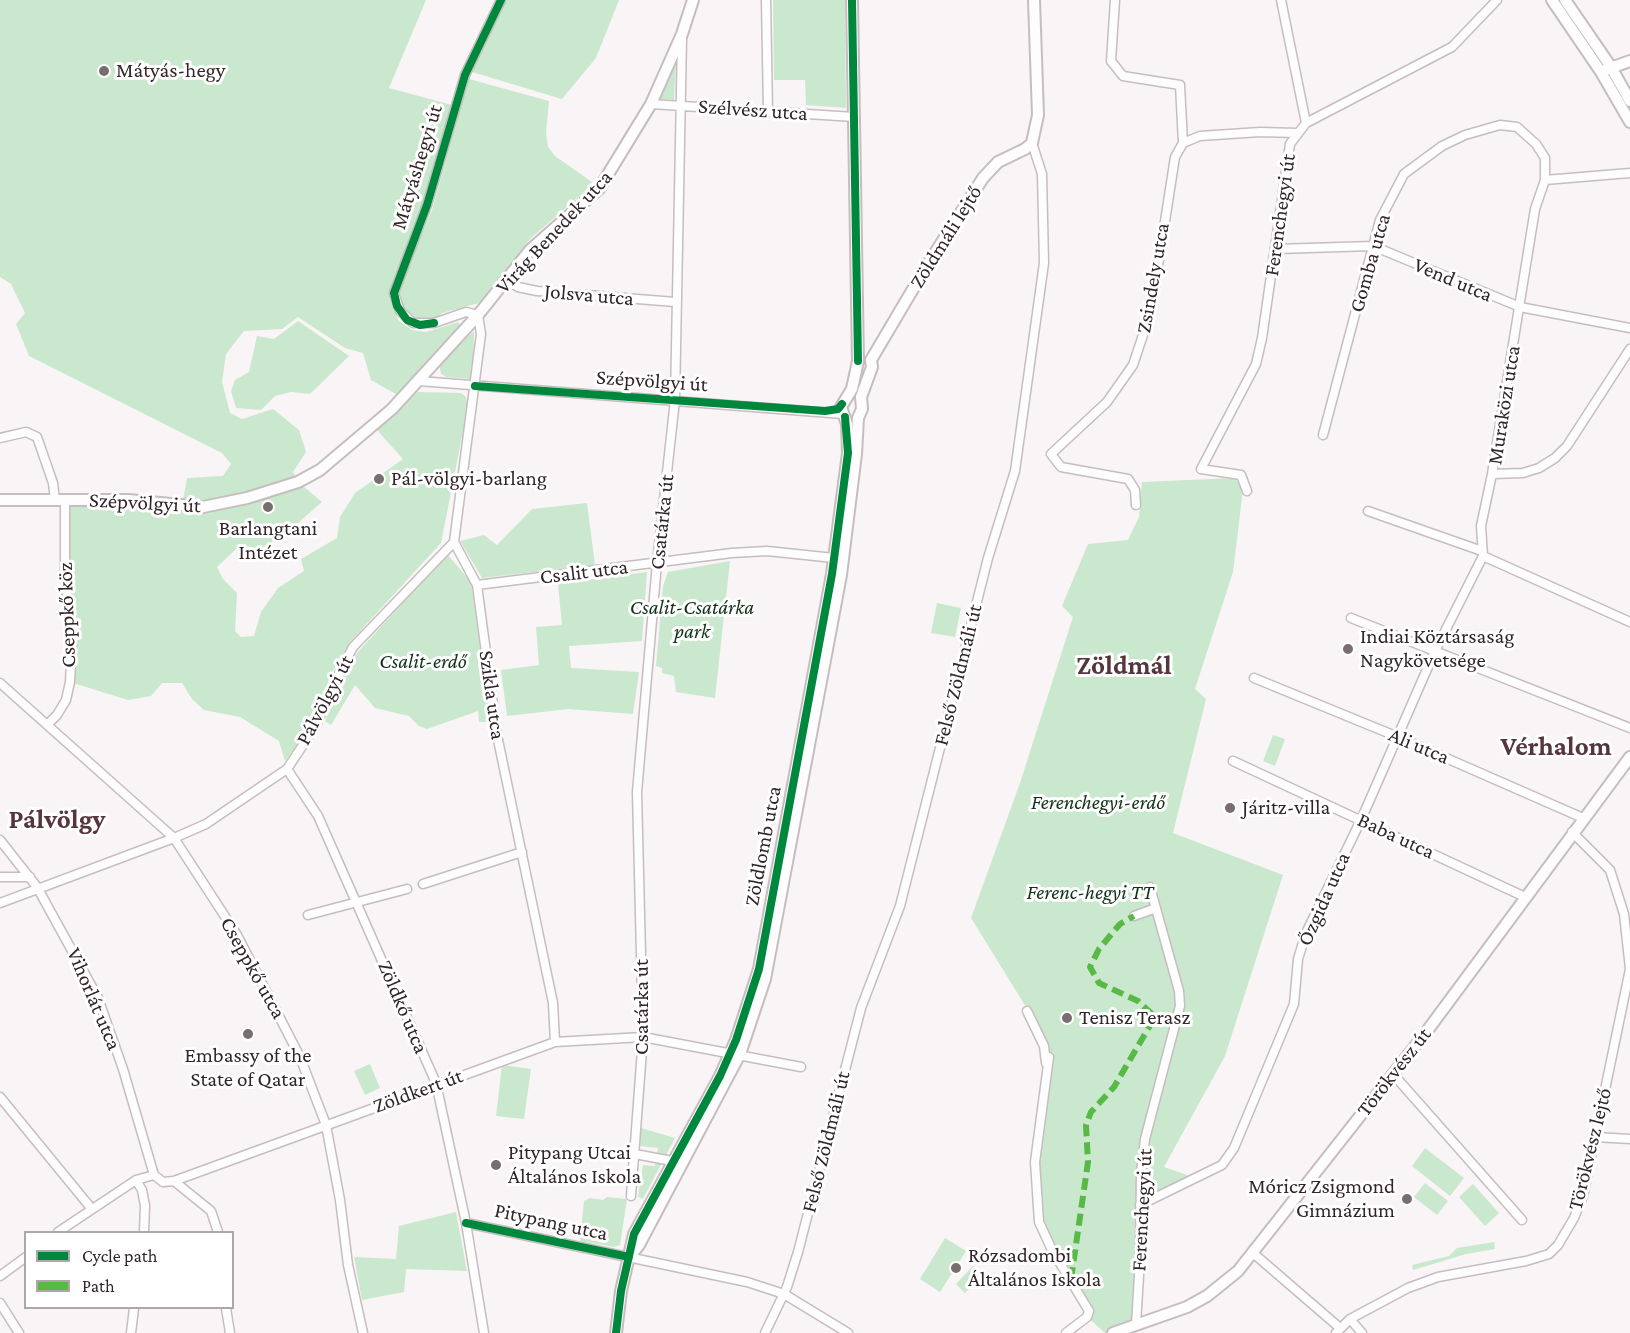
<!DOCTYPE html>
<html>
<head>
<meta charset="utf-8">
<style>
  body { margin:0 }
  #map { position:relative; width:1630px; height:1333px; overflow:hidden; background:#f9f4f5; font-family:"Crimson Pro",serif }
  canvas { display:block }
  .legend { position:absolute; left:24px; top:1231px; width:210px; height:78px; box-sizing:border-box; background:#fff; border:2px solid #ada7a9; margin:0; padding:8px 10px; list-style:none; font-size:18px; color:#332427 }
  .legend li { display:flex; align-items:center; gap:12px; height:30px }
  .legend b { width:30px; border:2px solid #ada7a9 }
</style>
</head>
<body>
<div id="map">
<canvas width="1630" height="1333"></canvas>
<ul class="legend">
<li><b style="height:8px;background:#00873e"></b>Cycle path</li>
<li><b style="height:8px;background:#58b947"></b>Path</li>
</ul>
</div>
<script>
const c = document.querySelector('canvas').getContext('2d');
c.lineJoin = 'round';
function fillPath(path, color) { c.fillStyle = color; c.fill(path, 'evenodd'); }
const poly = rows => new Path2D(rows.map(r => 'M' + r).join(''));
function trace(path, color, width, dash) { c.strokeStyle = color; c.lineWidth = width; c.lineCap = dash ? 'butt' : 'round'; c.setLineDash(dash || []); c.stroke(path); }
function label(font, color, halo, rows, align = 'center') {
  c.font = font + ' "Crimson Pro",serif'; c.lineWidth = 6; c.setLineDash([]); c.textBaseline = 'middle'; c.strokeStyle = halo; c.fillStyle = color; for (const [text, x, y, turn = 0] of rows) {
    c.save(); c.translate(x, y); c.rotate((+turn || 0) * Math.PI / 180); c.textAlign = isNaN(turn) ? turn : align; if (halo) c.strokeText(text, 0, 0); c.fillText(text, 0, 0); c.restore();
  }
}
const green = poly([
  [0,0,426,0,389,88,452,105,431,183,393,288,393,308,399,321,412,330,426,332,458,322,463,327,403,398,371,380,363,353,345,348,298,317,282,329,244,331,226,354,222,382,230,413,242,419,273,409,299,430,306,452,293,472,298,482,322,502,283,536,254,552,236,549,217,567,223,579,237,593,235,631,241,637,254,636,261,612,278,588,304,571,301,559,337,538,340,517,355,493,403,459,377,430,418,392,461,393,466,397,468,406,441,543,350,642,330,676,315,721,285,761,279,741,240,717,204,710,192,699,182,683,162,683,151,696,128,700,70,682,65,500,182,506,187,478,223,476,231,464,222,453,29,356,16,324,25,313,11,284,0,277],
  [504,0,619,0,596,58,562,99,472,72],
  [773,0,845,0,846,108,806,105,805,80,774,80],
  [676,60,674,100,661,99,660,97],
  [469,79,549,101,546,133,548,147,555,156,592,182,584,192,531,238,479,303,442,313,434,321,420,323,411,318,399,304,398,291,432,210],
  [298,321,349,356,310,394,291,392,275,396,261,410,236,408,231,391,235,380,249,372,257,336,274,339],
  [474,331,473,377,471,379,446,377,441,374,439,363],
  [1235,478,1243,489,1233,572,1195,689,1206,699,1173,833,1283,875,1225,1056,1164,1167,1196,1178,1140,1205,1136,1325,1105,1333,1087,1317,1089,1311,1039,1222,1036,1193,1045,1084,1044,1036,971,918,1020,783,1073,617,1062,606,1088,544,1128,540,1139,517,1142,482],
  [587,503,595,565,482,578,460,541,484,535,497,545,532,509],
  [447,554,471,582,490,722,479,722,478,711,427,729,419,726,409,716,375,708,355,685,331,725,325,721,344,675,357,653],
  [730,561,715,698,676,692,674,676,662,673,662,668,656,666,663,586,668,572],
  [647,572,642,641,569,646,571,668,639,672,633,714,568,709,507,716,501,670,539,665,536,627,562,625,558,584],
  [937,603,961,608,955,637,931,633],
  [1273,735,1285,739,1275,766,1263,761],
  [370,1064,380,1088,365,1095,354,1071],
  [502,1065,531,1069,524,1119,496,1116],
  [641,1128,675,1138,643,1199,638,1197,643,1165,655,1166,658,1148,640,1146],
  [1425,1148,1464,1178,1450,1196,1412,1166],
  [1425,1183,1448,1201,1437,1215,1414,1197],
  [1473,1184,1499,1213,1485,1226,1459,1197],
  [607,1197,627,1199,620,1245,614,1247,580,1241,584,1201,590,1198,603,1200],
  [456,1212,467,1271,406,1269,404,1292,362,1300,354,1257,396,1259,399,1226],
  [945,1238,966,1251,940,1292,920,1279],
  [1494,1242,1495,1249,1466,1254,1413,1270,1412,1265,1449,1256,1457,1248],
  [973,1266,983,1275,965,1293,956,1284]
]);
const minor = poly([
  [766,0,768,111],
  [1115,0,1111,61,1123,76,1180,85,1183,143],
  [1281,0,1306,123],
  [651,104,854,117],
  [1276,249,1373,246,1520,307,1630,328],
  [507,279,518,287,537,291,675,302],
  [419,381,843,414],
  [1323,435,1380,220,1404,174,1442,146,1465,135,1500,125,1517,127,1536,144,1545,158,1545,180],
  [0,438,26,432,37,437,53,483,55,500],
  [1492,474,1523,473,1539,468,1555,458,1567,446,1630,349],
  [1247,491,1241,475,1201,469,1256,364,1262,338,1290,144,1306,123,1452,47,1497,0],
  [1136,505,1135,490,1128,479,1061,467,1051,454,1107,402,1133,365,1151,311,1175,157,1183,143,1200,136,1260,132,1297,133],
  [1368,511,1482,551],
  [454,542,477,585,497,735,553,1003,555,1042],
  [1483,556,1481,526,1492,474,1535,209,1545,180,1630,173],
  [1483,556,1630,622],
  [477,585,732,553,767,551,834,558],
  [1351,618,1630,728],
  [1254,678,1398,737,1583,818],
  [0,683,174,838,237,935,300,1057,326,1125,340,1200,348,1265,363,1333],
  [48,724,57,715,66,700,70,682,72,643,65,577,65,500],
  [1233,761,1525,897],
  [287,769,318,816,436,1083,466,1223,484,1333],
  [0,840,37,887,98,998,123,1069,154,1175],
  [0,877,30,877],
  [423,884,522,852],
  [0,903,174,838,206,824,287,769,317,724,328,695,353,647,454,542,481,334,478,315,466,312,434,323,413,323,400,311,394,293,427,205,465,75,501,0],
  [308,915,407,889],
  [1134,916,1156,908],
  [1027,1011,1044,1046,1046,1063],
  [1049,1057,1035,1162,1039,1222,1052,1250,1089,1311,1087,1317,1066,1333],
  [1393,1074,1522,1220],
  [0,1097,91,1208],
  [1595,1137,1630,1139],
  [635,1154,672,1161],
  [136,1180,142,1190,145,1206,144,1232],
  [174,1181,211,1211,218,1232],
  [631,1196,643,1037,637,792,657,563,675,400,682,38],
  [1140,1205,1222,1165,1234,1148,1294,1004,1298,959,1306,933,1361,820,1435,651,1483,556],
  [466,1223,747,1282,784,1294,848,1333],
  [58,1232,136,1180,154,1175,163,1182,174,1181,555,1042,643,1037,801,1067],
  [1253,1253,1340,1328],
  [0,1276,26,1257],
  [0,1303,19,1333],
  [226,1308,230,1333],
  [1350,1319,1362,1333],
  [1136,1325,1140,1259,1141,1172,1145,1139,1180,1006,1179,991,1150,887],
  [131,1333,134,1308],
  [765,1333,787,1287,798,1252,861,1008,900,906,988,558,1015,471,1044,263,1042,174,1032,143],
  [1336,1333,1350,1319,1408,1288,1438,1277,1526,1261,1549,1254,1558,1245,1574,1218,1583,1196,1630,969,1624,914,1610,870,1572,832]
]);
const tertiary = poly([
  [1552,0,1601,72,1630,122],
  [1565,0,1611,67,1630,101],
  [1605,70,1630,61],
  [871,360,926,267,983,178,998,162,1025,149,1032,143,1038,115,1034,0],
  [858,418,862,409,861,397,872,367,871,360],
  [0,500,128,500,203,507,247,498,298,482,320,470,392,409,478,315,530,250,599,189,651,104,682,34,693,0],
  [630,1256,639,1245,740,1054,765,979,841,575,856,454,858,418],
  [616,1333,621,1291,634,1234,720,1076,736,1040,759,969,832,574,848,453,847,424,841,407,852,389,858,361,852,0],
  [1113,1333,1187,1307,1207,1296,1238,1271,1427,1031,1630,757]
]);
const quiet = poly([
  [1071,1279,1088,1162,1086,1125,1091,1112,1114,1087,1155,1017,1138,1001,1099,983,1090,967,1099,949,1120,924,1134,916]
]);
const cycleway = poly([
  [852,0,858,361],
  [434,323,420,325,407,320,397,306,394,293,427,205,465,75,501,0],
  [475,386,825,411,838,409,842,404],
  [466,1223,629,1257],
  [616,1333,621,1291,634,1234,720,1076,736,1040,759,969,832,574,848,453,845,417]
]);
const markers = [
  [104,71,6,"#786d6f"],
  [379,479,6,"#786d6f"],
  [268,507,6,"#786d6f"],
  [1348,649,6,"#786d6f"],
  [1230,808,6,"#786d6f"],
  [1067,1018,6,"#786d6f"],
  [248,1034,6,"#786d6f"],
  [496,1165,6,"#786d6f"],
  [1407,1199,6,"#786d6f"],
  [956,1268,6,"#786d6f"]
];
const poiNames = [
  ["Mátyás-hegy",116,71],
  ["Pál-völgyi-barlang",391,479],
  ["Barlangtani",268,529,"center"],
  ["Intézet",268,553,"center"],
  ["Indiai Köztársaság",1360,637],
  ["Nagykövetsége",1360,661],
  ["Járitz-villa",1242,808],
  ["Tenisz Terasz",1079,1018],
  ["Embassy of the",248,1056,"center"],
  ["State of Qatar",248,1080,"center"],
  ["Pitypang Utcai",508,1153],
  ["Általános Iskola",508,1177],
  ["Móricz Zsigmond",1395,1187,"right"],
  ["Gimnázium",1395,1211,"right"],
  ["Rózsadombi",968,1256],
  ["Általános Iskola",968,1280]
];
const streetNames = [
  ["Szélvész utca",753,110,4],
  ["Mátyáshegyi út",417,167,-73],
  ["Ferenchegyi út",1280,215,-82],
  ["Virág Benedek utca",554,232,-47],
  ["Zöldmáli lejtő",946,237,-58],
  ["Gomba utca",1370,263,-74],
  ["Zsindely utca",1153,278,-80],
  ["Vend utca",1453,280,23],
  ["Jolsva utca",589,295,5],
  ["Szépvölgyi út",652,381,4],
  ["Muraközi utca",1504,405,-81],
  ["Szépvölgyi út",145,503,3],
  ["Csatárka út",662,522,-84],
  ["Csalit utca",584,572,-7],
  ["Cseppkő köz",67,615,-92],
  ["Felső Zöldmáli út",958,675,-76],
  ["Szikla utca",492,695,82],
  ["Pálvölgyi út",325,700,-62],
  ["Ali utca",1419,746,23],
  ["Baba utca",1396,836,25],
  ["Zöldlomb utca",763,846,-79],
  ["Őzgida utca",1324,899,-66],
  ["Cseppkő utca",253,968,61],
  ["Vihorlát utca",94,999,67],
  ["Zöldkő utca",403,1007,67],
  ["Csatárka út",642,1007,-90],
  ["Törökvész út",1394,1072,-52],
  ["Zöldkert út",418,1091,-20],
  ["Felső Zöldmáli út",826,1142,-76],
  ["Törökvész lejtő",1590,1149,-76],
  ["Ferenchegyi út",1142,1210,-87],
  ["Pitypang utca",551,1222,12]
];
const parkNames = [
  ["Csalit-Csatárka",692,608],
  ["park",692,632],
  ["Csalit-erdő",423,662],
  ["Ferenchegyi-erdő",1098,803],
  ["Ferenc-hegyi TT",1090,893]
];
const districtNames = [
  ["Zöldmál",1124,666],
  ["Vérhalom",1556,747],
  ["Pálvölgy",57,820]
];
fillPath(green, '#cae8cd');
trace(minor, '#c7bdbf', 11);
trace(tertiary, '#c7bdbf', 14);
trace(minor, '#fefdfe', 8);
trace(tertiary, '#fefdfe', 10);
trace(quiet, '#58b947', 6, [12, 6]);
trace(cycleway, '#00873e', 8);
for (const [x, y, r, color] of markers) { const dot = new Path2D(); dot.arc(x, y, r, 0, 2 * Math.PI); c.fillStyle = color; c.fill(dot); trace(dot, '#fff', 2); }
label('21px', '#332427', '#fff', poiNames, 'left');
label('21px', '#332427', '#fff', streetNames);
label('italic 21px', '#123119', '#fff', parkNames);
label('bold 27px', '#56353d', '#fff', districtNames);
</script>
</body>
</html>
